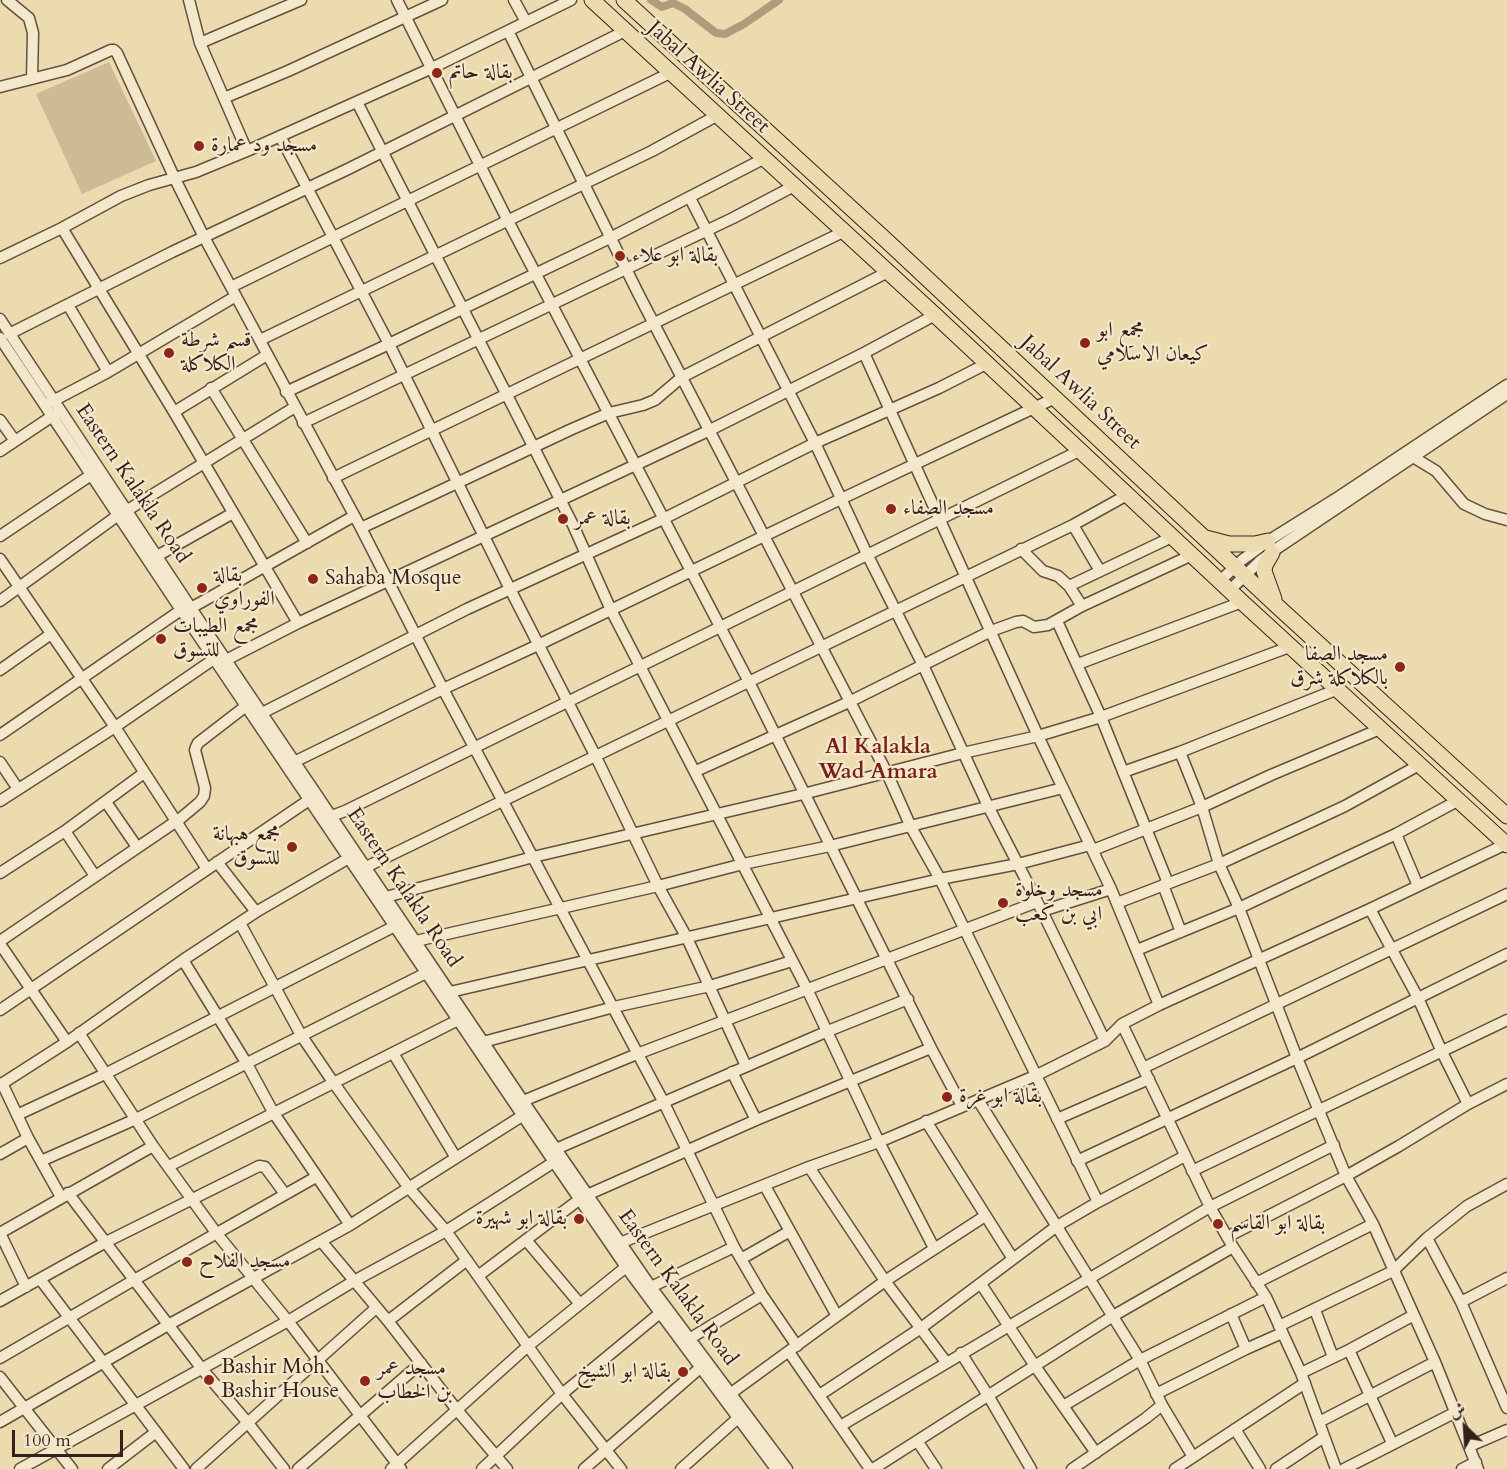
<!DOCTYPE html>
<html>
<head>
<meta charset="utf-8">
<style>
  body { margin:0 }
  #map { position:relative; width:1507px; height:1469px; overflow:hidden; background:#ecdbaf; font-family:Cardo,Amiri,serif }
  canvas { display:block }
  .north { position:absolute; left:1435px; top:1397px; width:60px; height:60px; -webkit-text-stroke:4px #f3e8cb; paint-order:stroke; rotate:335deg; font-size:16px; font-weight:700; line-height:24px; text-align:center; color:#36211a }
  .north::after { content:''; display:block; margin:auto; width:21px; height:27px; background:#36211a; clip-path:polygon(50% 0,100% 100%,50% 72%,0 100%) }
  .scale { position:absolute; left:12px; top:1430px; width:111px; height:27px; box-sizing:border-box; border:3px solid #36211a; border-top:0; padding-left:8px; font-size:18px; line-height:21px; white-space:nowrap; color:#36211a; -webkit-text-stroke:4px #f3e8cb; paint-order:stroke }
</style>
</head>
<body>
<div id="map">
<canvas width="1507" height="1469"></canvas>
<div class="north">ش</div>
<div class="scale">100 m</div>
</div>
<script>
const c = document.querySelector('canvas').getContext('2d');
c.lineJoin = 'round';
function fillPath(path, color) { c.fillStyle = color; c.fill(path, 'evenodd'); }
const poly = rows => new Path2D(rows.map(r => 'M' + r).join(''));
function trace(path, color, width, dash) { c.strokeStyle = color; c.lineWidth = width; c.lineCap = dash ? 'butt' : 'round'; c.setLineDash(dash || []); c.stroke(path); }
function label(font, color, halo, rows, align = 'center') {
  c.font = font + ' Cardo,Amiri,serif'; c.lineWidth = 4.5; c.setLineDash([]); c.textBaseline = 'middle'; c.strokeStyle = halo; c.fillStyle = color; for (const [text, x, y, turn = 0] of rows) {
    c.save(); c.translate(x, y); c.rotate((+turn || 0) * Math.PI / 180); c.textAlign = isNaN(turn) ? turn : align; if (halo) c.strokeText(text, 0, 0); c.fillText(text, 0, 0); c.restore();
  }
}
const green = poly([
  [109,62,156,161,82,194,36,94]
]);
const canal = poly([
  [651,0,662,7,673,3,685,9,716,33,725,34,744,24,779,0]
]);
const minor = poly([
  [7,0,29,18,33,33,32,79],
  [189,0,200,43,247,151],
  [397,0,507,219,749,682,931,1048,962,1106],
  [514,0,526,22],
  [508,31,639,295,887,773,911,827,940,879,1098,1202],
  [200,43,301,0],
  [0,87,67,70,111,50,114,50,117,53,175,179,204,237,361,528,443,689,663,1101,734,1247,762,1295,797,1346],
  [224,98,288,71,442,0],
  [357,102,533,446,573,525,611,610,807,989,879,1142,934,1248],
  [280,136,389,344,510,589,596,757,658,886,687,938,746,1066],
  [690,198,815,443,867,554,922,663,988,806,1042,911,1105,1041],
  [62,228,174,412,298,623],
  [0,258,62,228,121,196,149,185,196,172,247,151,432,68,571,0],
  [231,287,672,72],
  [68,305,108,372],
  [0,319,201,623,523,1101,651,1287,787,1469],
  [9,334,172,252,346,170,625,31],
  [0,338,181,610,554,1162,626,1267,776,1469],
  [260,340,652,151,718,115],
  [864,353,1038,736,1111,889,1159,1005],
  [211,388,307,543],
  [286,392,389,344,610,238,765,158],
  [49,403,108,372,236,296],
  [174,412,267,355],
  [0,420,15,441],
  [303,423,733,218,794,186],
  [0,451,57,413],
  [1413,457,1436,471,1464,504,1485,514,1507,520],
  [333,478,843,232],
  [126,511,295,407],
  [1073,525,1100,571],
  [361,528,572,429,609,413,643,405,655,400,682,377,888,272],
  [0,536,91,475],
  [1021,549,1043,571,1058,576,1069,586,1082,606],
  [157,556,233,513],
  [0,559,115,727,207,869],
  [1220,581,1242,560,1268,541,1340,496,1507,385],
  [1069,586,1172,537],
  [1230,590,1260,561,1279,547,1507,394],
  [0,601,117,516],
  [191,608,354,516],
  [1057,621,1101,717,1168,883],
  [226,660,298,623,710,430,864,353,935,315],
  [1078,664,1242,602],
  [0,670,51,634],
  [262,713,467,609,663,519,815,443,939,388,986,364],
  [0,735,181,610],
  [1180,752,1202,807,1219,864,1239,908,1297,1058,1346,1176,1373,1224,1435,1362,1478,1469],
  [0,762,18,789],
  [294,762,443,689,538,645,841,499,1055,398],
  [696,771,849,702,991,631,1016,622,1023,621,1034,627,1048,625,1082,606,1192,555],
  [1123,772,1180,752,1338,689],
  [0,801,115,727,214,659],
  [106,802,137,847],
  [324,819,345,811,1079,451],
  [65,831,95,876],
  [1396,834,1418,886],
  [1093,850,1202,807,1271,775,1380,729],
  [217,862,256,912],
  [366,867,1073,525,1127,495],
  [0,873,65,831,144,773],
  [1163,885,1181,932],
  [386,897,533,857,803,794,963,753,1038,736,1101,717,1292,646],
  [1117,903,1219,864,1300,827,1345,806,1419,765],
  [1370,909,1418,998,1442,1052,1468,1104],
  [1042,911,1111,889],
  [240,923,301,1035,333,1082,409,1188,446,1231,562,1394,621,1469],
  [0,941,181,818,200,802,204,796,205,788,195,750,196,747,198,743,246,706],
  [416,941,658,886,743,864,830,846,1063,788],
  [0,944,67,1042],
  [1137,950,1239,908,1396,834,1459,800],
  [183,960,247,1064,273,1112,350,1225],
  [450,992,940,879,1018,864,1090,845],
  [0,1010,309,800],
  [1122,1024,1210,1207,1233,1247,1266,1297,1301,1373,1336,1469],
  [79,1033,153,1146,217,1234,288,1321,401,1469],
  [483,1042,614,1007,710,986,792,961],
  [393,1053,456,1158],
  [1143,1068,1507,894],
  [732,1072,756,1120],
  [2,1083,28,1138,61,1197],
  [0,1085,67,1042,183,960,256,912,349,858],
  [978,1100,1140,1360,1162,1405,1193,1457],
  [523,1101,637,1054,1037,902],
  [17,1115,107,1073,395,926],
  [1057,1119,1149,1079],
  [926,1121,1013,1259],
  [556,1149,828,1031,908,999],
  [0,1154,28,1138],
  [41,1161,136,1119,426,973],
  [1077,1161,1297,1058,1507,954],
  [169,1166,458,1020],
  [809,1167,885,1281,946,1362],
  [1192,1171,1507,1020],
  [765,1186,837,1316],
  [68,1193,202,1369,248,1423,284,1469],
  [587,1195,756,1120,931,1048],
  [0,1233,153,1146],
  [0,1233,26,1287],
  [1227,1237,1346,1176,1399,1146,1468,1104,1507,1084],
  [1427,1238,1461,1302,1507,1408],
  [526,1240,580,1304],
  [321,1241,388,1321,457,1410,507,1469],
  [620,1243,809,1167,879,1142,1037,1075,1105,1041,1122,1024,1159,1005,1370,909,1506,844],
  [741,1259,790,1231],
  [478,1276,580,1199],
  [40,1279,184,1469],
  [1256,1283,1373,1224],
  [981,1284,1035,1366,1096,1453],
  [651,1287,734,1247],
  [0,1301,106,1242,259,1166,265,1167,285,1194],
  [1461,1302,1507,1278],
  [1315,1310,1333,1357],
  [1231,1314,1246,1349],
  [388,1321,467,1260],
  [1279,1326,1393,1271,1427,1238,1467,1206,1507,1184],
  [689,1339,762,1295],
  [1349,1350,1392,1443],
  [789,1352,870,1469],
  [961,1353,989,1397,1031,1469],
  [0,1358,134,1280,316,1177],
  [1301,1373,1349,1350,1414,1315],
  [0,1377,72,1469],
  [730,1394,885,1281,985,1216],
  [821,1394,921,1328,1057,1226,1098,1202,1185,1156],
  [1156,1394,1246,1349,1282,1333],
  [1063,1406,1140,1360,1266,1297],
  [0,1422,168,1325,350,1225,522,1116],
  [1319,1422,1435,1362],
  [842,1425,1210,1207,1334,1145],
  [1235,1429,1260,1469],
  [918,1442,936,1469],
  [1470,1446,1507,1430],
  [20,1469,288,1321,354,1281,446,1231,554,1162],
  [108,1469,156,1432],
  [196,1469,376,1308],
  [298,1469,421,1363],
  [391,1469,528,1346,626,1267],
  [482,1469,562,1394,660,1313],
  [584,1469,700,1368],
  [681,1469,738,1418],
  [873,1469,1113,1316,1233,1247],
  [1072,1469,1146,1418,1162,1405],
  [1175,1469,1305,1383],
  [1276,1469,1324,1437],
  [1344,1469,1456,1412],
  [1462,1469,1476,1462]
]);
const highway = poly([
  [592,0,935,315,1242,602,1507,845],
  [624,0,888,242,1276,605,1507,816],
  [1206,538,1229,544,1255,544,1268,541],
  [1272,553,1265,565,1264,571,1274,599]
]);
const markers = [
  [437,73,6,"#8f2418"],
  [199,146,6,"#8f2418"],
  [620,256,6,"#8f2418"],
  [1085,343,6,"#8f2418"],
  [169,353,6,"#8f2418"],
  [891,509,6,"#8f2418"],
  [563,519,6,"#8f2418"],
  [313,579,6,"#8f2418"],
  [202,588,6,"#8f2418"],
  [161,639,6,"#8f2418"],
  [1400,667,6,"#8f2418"],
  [292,847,6,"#8f2418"],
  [1003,903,6,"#8f2418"],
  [947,1097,6,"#8f2418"],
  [579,1219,6,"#8f2418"],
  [1218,1224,6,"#8f2418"],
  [187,1262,6,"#8f2418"],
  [683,1372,6,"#8f2418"],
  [209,1380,6,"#8f2418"],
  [365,1381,6,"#8f2418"]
];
const poiNames = [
  ["بقالة حاتم",449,73],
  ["مسجد ود عمارة",211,146],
  ["بقالة ابو علاء",632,256],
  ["مجمع ابو",1097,331],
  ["كيعان الاسلامي",1097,355],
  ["قسم شرطة",181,341],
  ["الكلاكلة",181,365],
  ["مسجد الصفاء",903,509],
  ["بقالة عمر",575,519],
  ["بقالة",214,576],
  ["الفوراوي",214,600],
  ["Sahaba Mosque",325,579],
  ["مجمع الطيبات",173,627],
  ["للتسوق",173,651],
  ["مسجد الصفا",1388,655,"right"],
  ["بالكلاكلة شرق",1388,679,"right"],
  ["مجمع هبهانة",280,835,"right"],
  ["للتسوق",280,859,"right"],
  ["مسجد وخلوة",1015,891],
  ["ابي بن كعب",1015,915],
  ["بقالة ابو غرة",959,1097],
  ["بقالة ابو شهيرة",567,1219,"right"],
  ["بقالة ابو القاسم",1230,1224],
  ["مسجد الفلاح",199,1262],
  ["Bashir Moh.",221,1368],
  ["Bashir House",221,1392],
  ["مسجد عمر",377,1369],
  ["بن الخطاب",377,1393],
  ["بقالة ابو الشيخ",671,1372,"right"]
];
const streetNames = [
  ["Jabal Awlia Street",708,78,42],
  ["Jabal Awlia Street",1080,393,43],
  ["Eastern Kalakla Road",132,484,56],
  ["Eastern Kalakla Road",403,888,56],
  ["Eastern Kalakla Road",677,1288,54]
];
const neighbourhoodNames = [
  ["Al Kalakla",878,748],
  ["Wad Amara",878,773]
];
fillPath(green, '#cdbb96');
trace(canal, '#ae9c7c', 8);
trace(minor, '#64503f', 13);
trace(highway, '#36211a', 17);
trace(minor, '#f3e8cb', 10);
trace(highway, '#ecdbaf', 15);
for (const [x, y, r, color] of markers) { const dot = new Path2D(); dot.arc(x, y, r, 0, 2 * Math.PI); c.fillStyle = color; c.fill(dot); trace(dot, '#f3e8cb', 2); }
label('21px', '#36211a', '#f3e8cb', poiNames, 'left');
label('21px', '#36211a', '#f3e8cb', streetNames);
label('bold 22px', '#7a1f14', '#f3e8cb', neighbourhoodNames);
</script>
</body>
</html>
